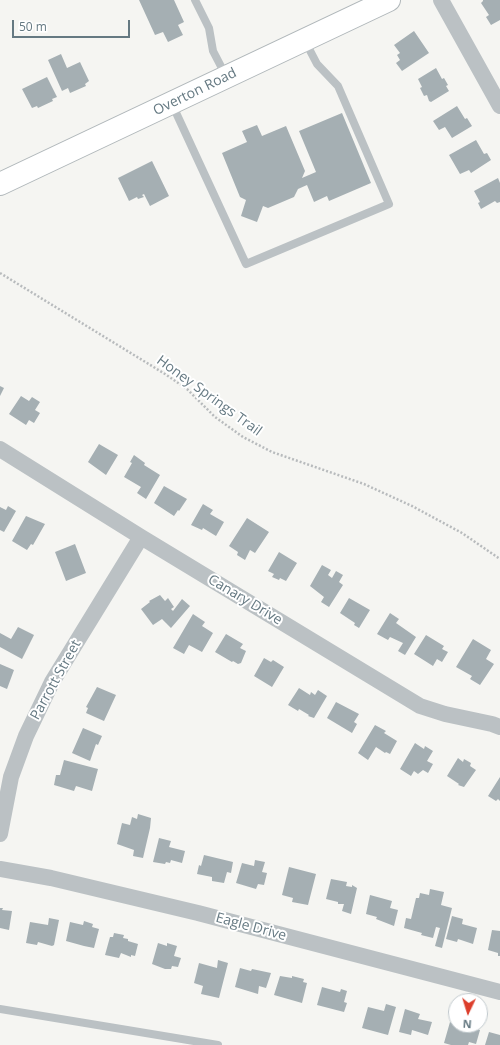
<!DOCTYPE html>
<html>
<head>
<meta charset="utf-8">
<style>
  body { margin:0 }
  #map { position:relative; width:500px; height:1045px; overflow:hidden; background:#f5f5f2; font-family:"Open Sans",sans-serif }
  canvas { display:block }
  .north { position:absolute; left:448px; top:993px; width:40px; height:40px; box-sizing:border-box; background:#fff; border:1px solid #c1c9cd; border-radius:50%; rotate:184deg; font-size:11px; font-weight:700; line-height:16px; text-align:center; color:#657982 }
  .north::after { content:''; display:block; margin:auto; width:14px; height:18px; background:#dc3e2b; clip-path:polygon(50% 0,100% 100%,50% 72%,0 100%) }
  .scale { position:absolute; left:12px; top:20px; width:118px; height:18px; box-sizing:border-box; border:2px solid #657982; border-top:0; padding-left:5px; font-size:12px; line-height:14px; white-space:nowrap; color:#657982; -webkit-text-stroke:3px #fff; paint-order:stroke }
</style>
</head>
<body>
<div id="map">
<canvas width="500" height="1045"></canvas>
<div class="north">N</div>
<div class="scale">50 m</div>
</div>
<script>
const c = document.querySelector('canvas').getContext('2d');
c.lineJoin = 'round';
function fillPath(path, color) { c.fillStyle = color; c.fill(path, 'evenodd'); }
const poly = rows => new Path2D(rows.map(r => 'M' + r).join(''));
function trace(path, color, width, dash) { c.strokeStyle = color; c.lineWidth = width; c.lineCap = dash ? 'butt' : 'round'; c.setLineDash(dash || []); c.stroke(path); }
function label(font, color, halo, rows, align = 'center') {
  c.font = font + ' "Open Sans",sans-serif'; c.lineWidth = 4; c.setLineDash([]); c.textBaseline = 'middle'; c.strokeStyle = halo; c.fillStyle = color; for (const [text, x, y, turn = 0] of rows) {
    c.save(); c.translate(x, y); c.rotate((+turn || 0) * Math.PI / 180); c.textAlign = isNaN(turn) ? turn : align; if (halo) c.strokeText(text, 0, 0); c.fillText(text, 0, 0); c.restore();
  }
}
const building = poly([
  [139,0,174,0,184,22,178,25,183,35,168,42,163,32,155,35],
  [483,0,500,0,500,20,491,25,486,17,489,15,481,3,483,1],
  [414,31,429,53,402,71,396,63,400,60,397,55,400,53,394,45],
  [61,54,67,68,80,62,89,81,85,84,86,86,70,93,68,88,62,91,48,60],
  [436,68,442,79,444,78,448,85,446,86,449,91,431,102,429,101,427,95,424,96,420,88,422,87,418,79],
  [47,77,57,97,52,99,53,101,38,108,37,106,32,108,22,89],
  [457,106,465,119,467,118,472,126,452,138,445,127,439,130,433,121],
  [342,113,371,183,329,201,327,196,314,202,307,185,298,189,294,197,268,208,263,206,257,222,241,216,246,200,240,197,222,153,247,142,242,131,257,125,262,136,286,126,305,171,302,178,316,172,299,131],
  [476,140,484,154,487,153,491,160,471,173,469,170,460,174,449,155],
  [152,161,169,196,150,206,144,194,142,195,144,197,138,199,137,197,129,201,118,178],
  [498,178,500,183,500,202,497,203,495,201,481,209,478,203,480,202,474,191],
  [0,386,4,388,0,396],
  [21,396,29,401,32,397,40,402,35,410,40,413,34,423,29,420,26,425,9,414],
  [99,444,118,455,106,475,88,462],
  [134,455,145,463,144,465,160,475,146,499,137,493,141,487,124,477,132,463,130,462],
  [164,486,187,499,179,511,178,510,174,516,154,503],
  [203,504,213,510,210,514,224,522,216,536,203,528,202,530,191,525],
  [8,506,16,511,4,532,0,530,0,507,6,510],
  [26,516,45,524,33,545,31,544,27,550,12,541],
  [247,518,269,532,255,553,250,550,245,560,237,555,238,552,229,546],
  [75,544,86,573,66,581,55,552],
  [279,552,297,563,286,581,280,578,279,580,272,577,274,574,268,571],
  [322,565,331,570,328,575,332,578,336,571,343,575,339,582,343,585,329,607,321,602,324,597,310,586],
  [160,595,165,601,168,598,174,607,171,609,173,611,182,599,190,606,171,628,162,619,153,625,141,609,150,602,149,601],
  [349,598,370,610,359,628,354,625,355,623,340,613],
  [390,613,399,619,396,623,416,637,405,655,398,651,403,643,390,637,388,640,377,634],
  [193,614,205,622,202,626,213,633,202,652,189,645,184,654,173,648],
  [18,627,34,635,22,659,0,647,0,633,11,639],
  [226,634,243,644,240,648,246,651,241,663,238,664,233,661,232,662,215,652],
  [426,635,444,646,442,649,448,652,442,662,437,659,433,666,414,654],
  [473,639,491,650,486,659,494,664,480,685,470,679,472,676,456,667],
  [264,658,271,662,273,660,284,667,272,687,254,676],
  [0,664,14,670,7,689,0,686],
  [97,687,116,695,104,721,86,713,88,708,86,707],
  [299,688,310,695,311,692,315,695,318,690,327,696,314,718,308,716,309,715,299,709,298,711,288,705],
  [336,702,359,714,354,722,357,724,352,733,327,718],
  [375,725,386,731,384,733,397,741,390,754,386,752,385,753,376,747,368,760,358,753],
  [83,728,102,736,98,745,96,744,90,761,72,753],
  [415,743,424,749,425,746,433,751,427,761,433,764,428,773,423,770,418,774,414,771,411,776,400,769],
  [458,758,463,762,464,759,471,763,470,766,476,770,464,787,458,785,459,784,447,776],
  [64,760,98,769,92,791,76,786,74,791,54,785,56,775,60,775],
  [500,777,500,801,498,799,496,801,488,796],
  [138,814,151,818,150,828,143,858,133,856,134,850,117,844,122,823,130,825,132,817,137,819],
  [159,838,171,841,169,847,185,851,182,863,171,860,170,863,166,862,165,864,153,862],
  [204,855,233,862,231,873,227,872,224,883,212,881,212,877,197,874,199,865,201,866],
  [255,860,265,862,262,872,267,873,264,885,258,884,256,889,236,883,242,863,254,866],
  [289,867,316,874,308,905,292,902,293,898,282,895],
  [331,879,347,882,346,886,352,887,352,885,357,888,351,914,342,911,344,904,338,904,338,902,326,899],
  [430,889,444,892,441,905,452,908,442,948,435,946,440,928,436,927,433,938,421,935,422,933,404,928,406,918,411,919,416,898,419,898,420,893,429,895],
  [370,895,392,901,390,908,398,910,394,926,376,919,377,917,366,914],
  [0,908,3,908,2,910,12,911,9,930,0,928],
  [452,916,463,919,462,924,477,928,473,944,458,939,457,942,446,939],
  [49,918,59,920,54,945,52,946,38,942,37,945,26,943,30,922,48,925],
  [84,921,93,924,92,927,99,929,94,948,84,946,66,941,70,922,83,925],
  [492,930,500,931,500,956,498,956,498,953,488,950],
  [114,933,124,935,123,938,128,939,128,941,138,944,135,956,131,955,131,957,121,953,119,958,105,955,110,937,113,937],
  [158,943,167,946,167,943,177,946,174,956,181,958,178,967,172,966,171,969,165,969,152,964],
  [218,960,228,963,219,998,201,994,203,986,194,983,199,963,217,968],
  [240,968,251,971,252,969,271,973,266,988,259,986,258,994,235,987],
  [280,976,292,978,292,976,304,979,303,982,307,983,302,1003,274,995],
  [322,987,340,992,341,989,347,991,344,1002,347,1003,344,1012,317,1005],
  [386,1004,396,1007,388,1035,362,1028,368,1007,384,1011],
  [405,1009,420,1014,418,1019,432,1022,428,1035,412,1030,411,1035,399,1032],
  [450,1022,456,1024,456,1025,480,1030,476,1044,469,1042,468,1045,451,1045,444,1043],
  [489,1032,500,1035,500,1045,485,1045]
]);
const path = poly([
  [0,273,165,374,187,389,215,417,243,437,272,452,364,484,412,506,462,533,500,559]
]);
const lane = poly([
  [195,0,209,28,213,51,226,76],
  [172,104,246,264,389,204,338,86,317,64,305,41],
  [0,1009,218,1045]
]);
const street = poly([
  [441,0,500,106],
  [0,449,141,537,420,706,445,714,492,724,500,727],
  [0,834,11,777,26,736,52,682,141,537],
  [0,869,51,878,198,913,500,992]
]);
const secondary = poly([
  [0,184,389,0]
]);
const streetNames = [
  ["Overton Road",195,92,-26],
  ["Honey Springs Trail",209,396,36],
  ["Canary Drive",245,600,31],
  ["Parrott Street",56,680,-61],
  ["Eagle Drive",251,927,15]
];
fillPath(building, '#a5afb3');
trace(secondary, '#b0b7ba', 24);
trace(path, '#b8bbbd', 2.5, [2, 2]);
trace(lane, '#bbc1c4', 8);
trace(street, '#bbc1c4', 16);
trace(secondary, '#fff', 22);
label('14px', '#657982', '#fff', streetNames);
</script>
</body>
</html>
